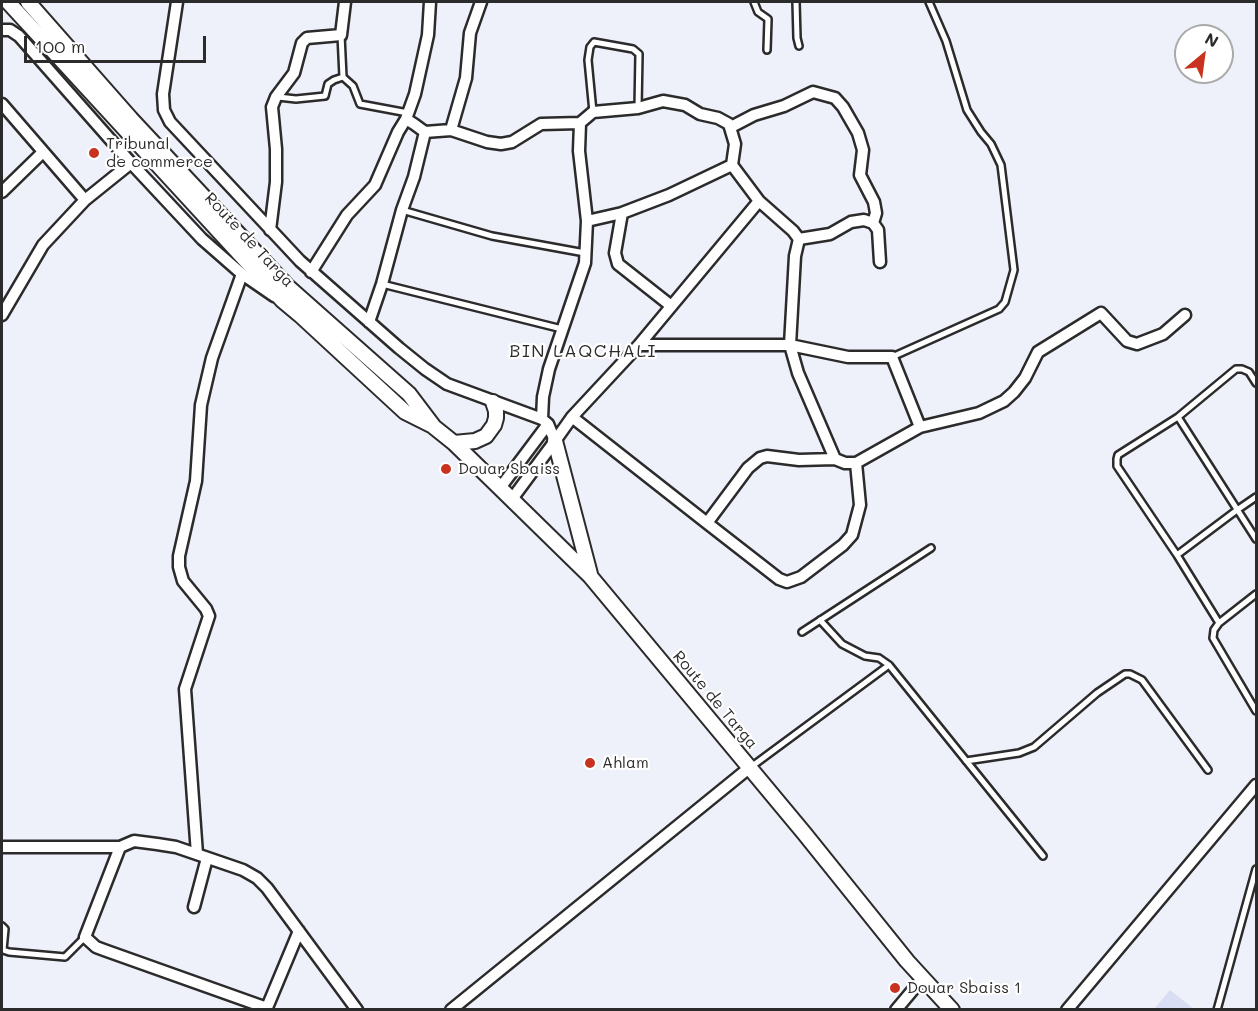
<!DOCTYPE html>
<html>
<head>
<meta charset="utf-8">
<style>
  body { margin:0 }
  #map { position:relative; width:1258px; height:1011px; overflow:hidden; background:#eef0fa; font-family:Mali,sans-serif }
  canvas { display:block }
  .frame { position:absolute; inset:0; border:3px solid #2b2b2b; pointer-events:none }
  .north { position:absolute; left:1174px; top:24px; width:60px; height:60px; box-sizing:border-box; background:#fff; border:2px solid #aaa; border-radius:50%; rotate:29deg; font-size:16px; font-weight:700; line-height:24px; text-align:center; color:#2b2b2b }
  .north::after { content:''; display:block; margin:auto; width:21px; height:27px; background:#c8321e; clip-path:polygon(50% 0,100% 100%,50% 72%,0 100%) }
  .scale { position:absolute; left:24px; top:36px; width:182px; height:27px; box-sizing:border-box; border:3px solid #2b2b2b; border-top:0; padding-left:8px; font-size:18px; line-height:21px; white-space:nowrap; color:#2b2b2b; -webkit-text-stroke:4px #fff; paint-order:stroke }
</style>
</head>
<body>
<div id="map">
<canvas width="1258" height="1011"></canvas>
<div class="frame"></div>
<div class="north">N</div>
<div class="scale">100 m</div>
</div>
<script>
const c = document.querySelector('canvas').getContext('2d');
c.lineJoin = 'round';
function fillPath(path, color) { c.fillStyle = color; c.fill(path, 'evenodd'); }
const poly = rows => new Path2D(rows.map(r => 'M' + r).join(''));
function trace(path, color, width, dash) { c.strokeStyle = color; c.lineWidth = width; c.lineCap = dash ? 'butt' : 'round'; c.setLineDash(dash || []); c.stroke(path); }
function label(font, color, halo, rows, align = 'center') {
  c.font = font + ' Mali,sans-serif'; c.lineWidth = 4.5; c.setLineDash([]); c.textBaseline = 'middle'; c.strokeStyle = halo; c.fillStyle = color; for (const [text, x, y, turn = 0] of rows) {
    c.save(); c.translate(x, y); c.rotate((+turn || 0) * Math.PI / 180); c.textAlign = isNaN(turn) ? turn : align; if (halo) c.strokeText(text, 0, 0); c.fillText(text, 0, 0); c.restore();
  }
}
const built = poly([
  [1170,990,1194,1009,1154,1009]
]);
const service = poly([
  [754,2,758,12,768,19,767,50],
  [796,2,797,38,799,46],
  [343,77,353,86,360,104,408,113],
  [278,97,296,99,325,96,328,84,334,80,343,77,341,35],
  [593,112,588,60,590,47,594,42,633,49,639,54,638,108],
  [402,210,492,236,585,253],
  [382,284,562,329],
  [892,357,999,309,1005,302,1014,270,1001,165,991,144,981,132,967,110,946,41,929,2],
  [1178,417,1256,539],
  [1177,555,1237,510,1256,497],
  [1256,594,1219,623,1214,630,1213,638,1256,711],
  [820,620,842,644,865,656,879,658,889,665,1043,856],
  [1219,623,1177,555,1117,466,1117,459,1118,455,1178,417,1236,369,1242,369,1249,372,1256,383],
  [802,632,931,548],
  [966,761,1019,753,1034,747,1097,693,1125,674,1130,674,1142,680,1208,770],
  [751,767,889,665],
  [2,926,5,929,3,950,9,952,65,957,85,937],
  [1217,1010,1256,869]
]);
const minor = poly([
  [177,2,163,94,164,110,170,122,300,261,399,348,425,369,447,384,542,419,548,424,555,441,572,417,639,345,759,201],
  [2,30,10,30,19,36,131,163,202,239,242,274,274,296],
  [2,104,85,200],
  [406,119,415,94,428,35,430,2],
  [580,123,593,112,638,108,663,101,685,105,700,114,718,118,729,124,735,144,732,165,669,195,622,213,587,221],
  [731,127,754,115,784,106,813,92,835,98,843,107,858,133,863,150,860,175,874,202,876,213,873,223],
  [451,130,466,78,470,33,481,2],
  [425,132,451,130,487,142,501,144,512,142,541,124,580,123,579,151,587,221,585,263,549,369,543,397,542,419],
  [732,165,759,201,793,231,799,239,795,256,790,345,798,373,835,459],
  [2,192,43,152],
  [622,213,615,253,618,264,670,305],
  [270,230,276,182,276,149,272,107,276,97,294,73,302,43,307,38,341,35,345,2],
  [799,239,830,234,851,222,864,220,873,223,878,230,880,262],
  [311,272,347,215,375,185,398,132,406,119,414,124,425,132,414,177,402,210,382,284,369,322],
  [2,315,43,245,85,200,131,163],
  [639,345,790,345,848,357,892,357,920,427],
  [572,417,707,523,779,579,787,582,801,577,843,545,852,535,860,505,856,463],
  [500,488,548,424],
  [512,499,555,441],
  [707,523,748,468,760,458,767,456,799,460,835,459,845,463,856,463,920,427,979,413,1004,401,1014,392,1025,378,1038,352,1101,313,1127,341,1137,344,1163,334,1185,315],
  [2,847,120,847,134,841,157,844,176,847,243,870,257,878,267,888,357,1010],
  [120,847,85,937,96,947,104,950,267,1008],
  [197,854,185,689,209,616,206,609,183,581,179,567,179,556,196,481,201,405,212,358,242,274],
  [194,907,207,858],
  [266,1010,299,931],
  [451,1010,749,768],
  [896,1010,922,979],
  [1067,1010,1256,785]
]);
const secondary = poly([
  [8,2,282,300,300,315,405,412,433,426],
  [28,2,131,119,287,286,409,394,434,427,454,443,590,576,804,833,907,961,952,1010],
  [555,441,590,574],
  [454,443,475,441,486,436,494,425,496,418,496,411,493,402]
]);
const markers = [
  [94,153,6,"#c8321e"],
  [446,469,6,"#c8321e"],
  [590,763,6,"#c8321e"],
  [895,988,6,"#c8321e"]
];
const poiNames = [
  ["Tribunal",106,144],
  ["de commerce",106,162],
  ["Douar Sbaiss",458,469],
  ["Ahlam",602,763],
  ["Douar Sbaiss 1",907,988]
];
const streetNames = [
  ["Route de Targa",249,240,47],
  ["Route de Targa",715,700,50]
];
const neighbourhoodNames = [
  ["BIN LAQCHALI",583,351]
];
fillPath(built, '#d9def4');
trace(service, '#2b2b2b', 10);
trace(minor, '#2b2b2b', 15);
trace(secondary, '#2b2b2b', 18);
trace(service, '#fff', 5);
trace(minor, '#fff', 10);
trace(secondary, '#fff', 14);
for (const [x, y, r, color] of markers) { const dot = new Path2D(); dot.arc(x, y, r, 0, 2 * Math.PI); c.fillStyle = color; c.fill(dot); trace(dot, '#fff', 2); }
label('16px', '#2b2b2b', '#fff', poiNames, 'left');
label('16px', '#2b2b2b', '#fff', streetNames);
c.letterSpacing = '1.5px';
label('18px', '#2b2b2b', '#fff', neighbourhoodNames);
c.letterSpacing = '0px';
</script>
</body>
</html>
